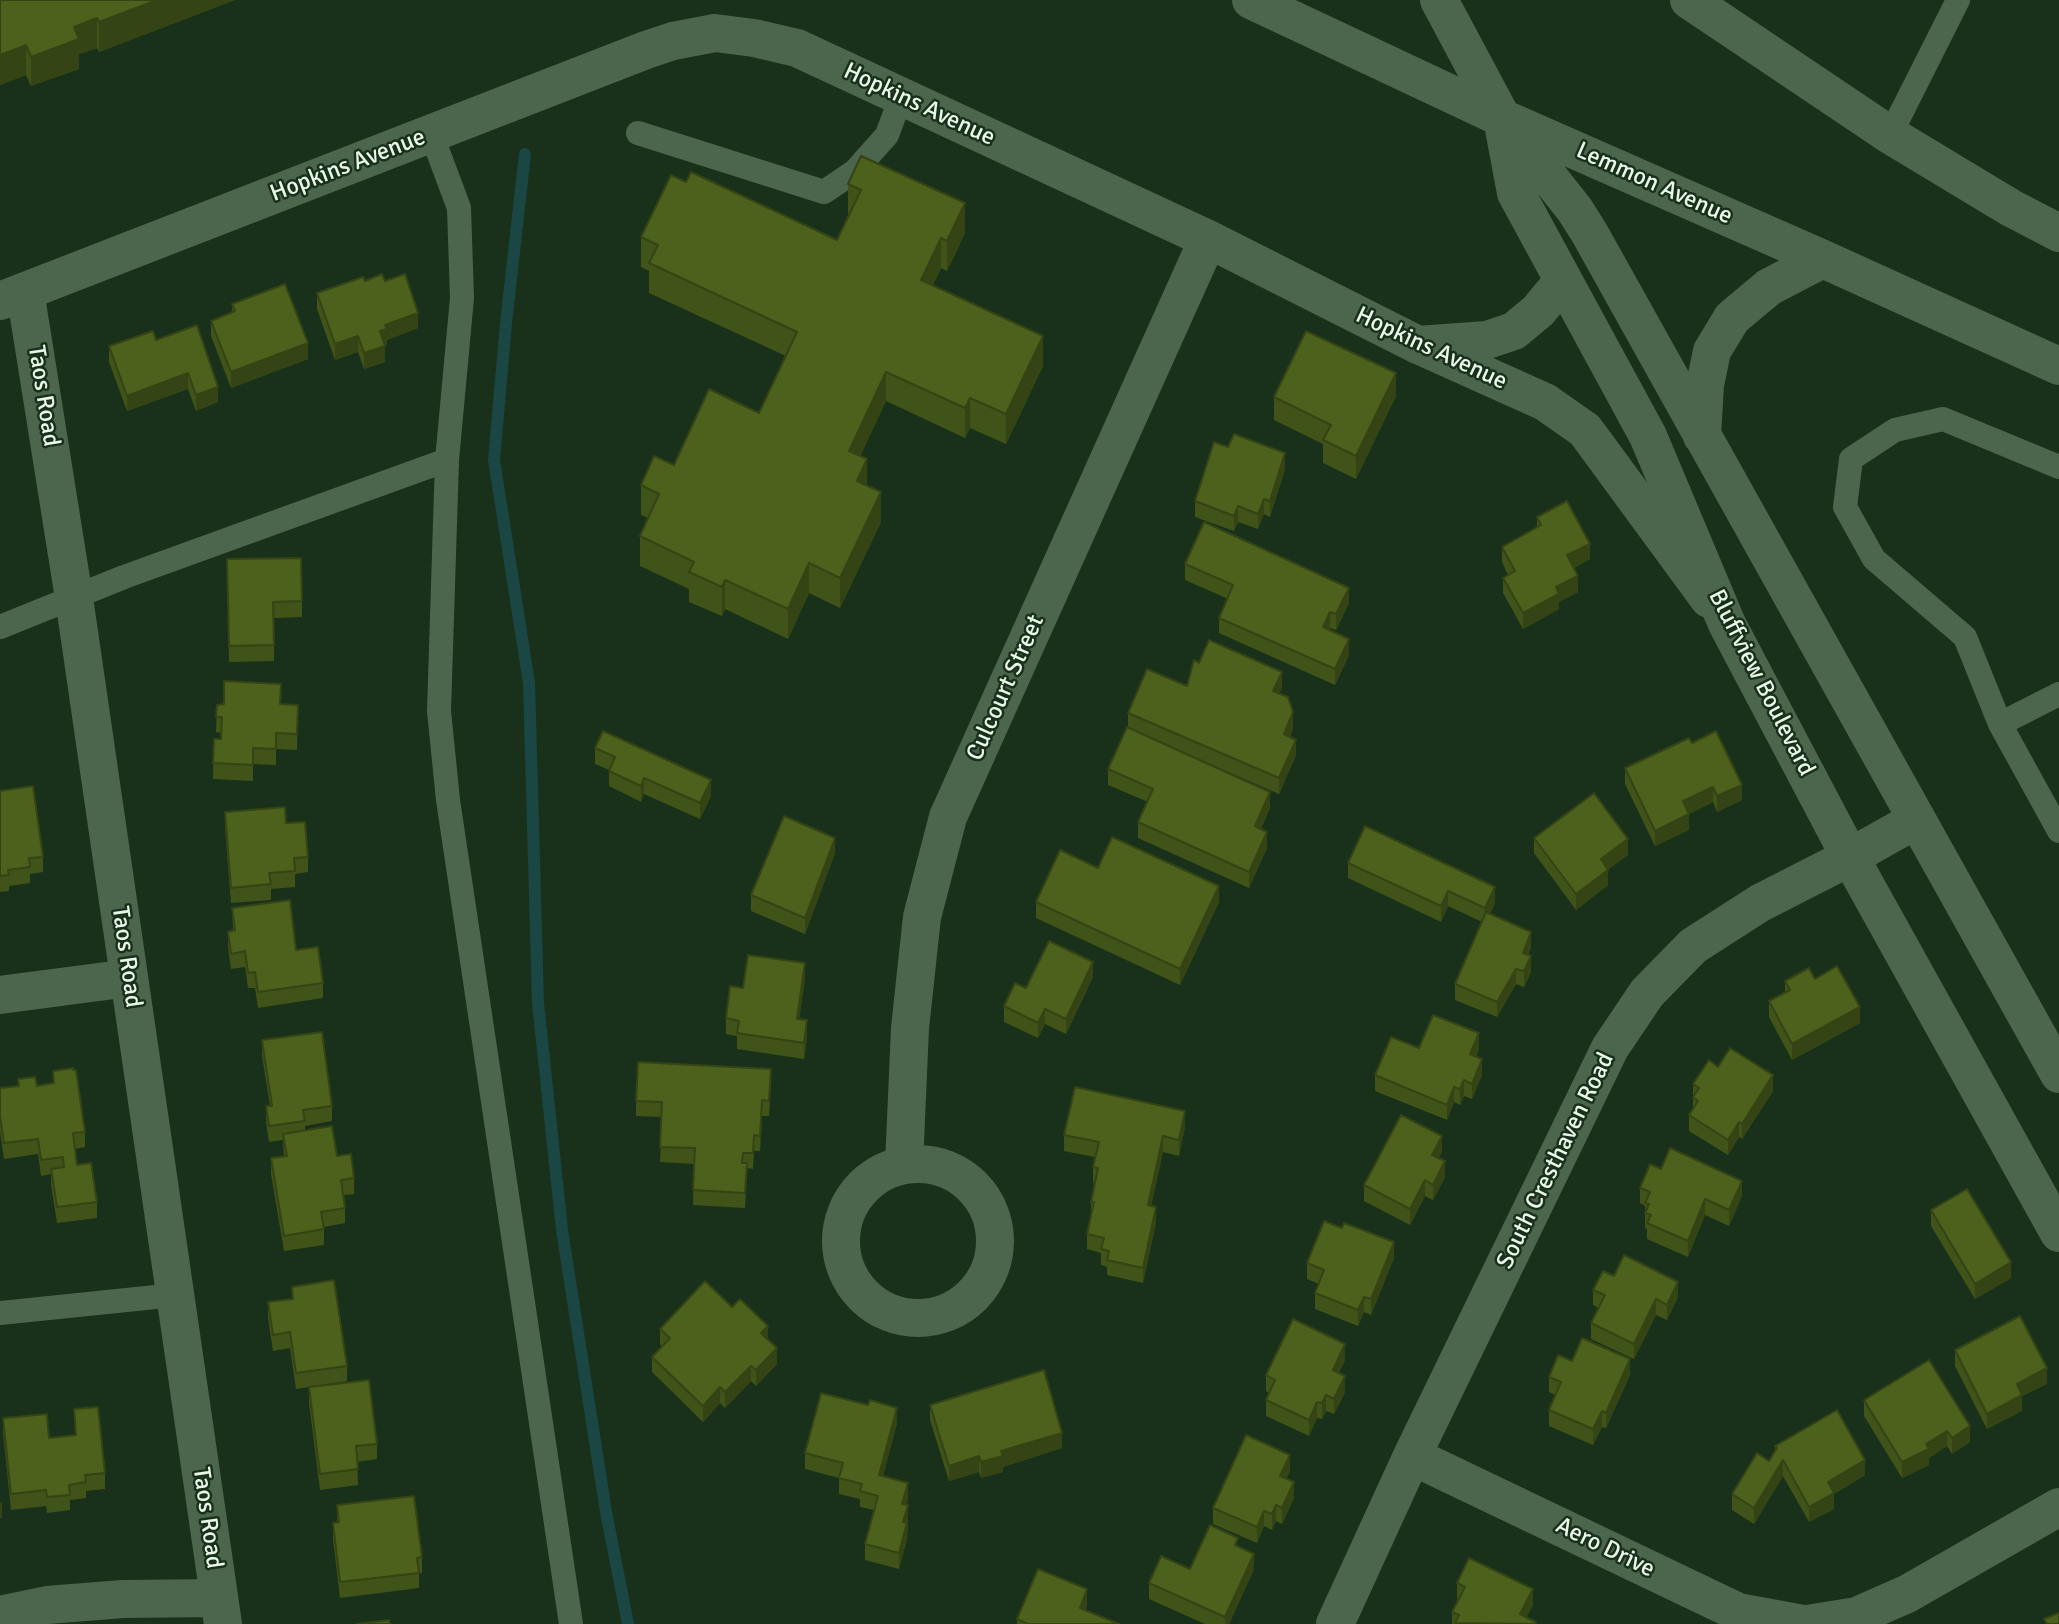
<!DOCTYPE html>
<html>
<head>
<meta charset="utf-8">
<style>
  body { margin:0 }
  canvas { display:block; background:#19301b }
</style>
</head>
<body>
<canvas width="2059" height="1624"></canvas>
<script>
const c = document.querySelector('canvas').getContext('2d');
c.lineJoin = 'round';
const poly = rows => new Path2D(rows.map(r => 'M' + r).join(''));
function trace(path, color, width, dash) { c.strokeStyle = color; c.lineWidth = width; c.lineCap = dash ? 'butt' : 'round'; c.setLineDash(dash || []); c.stroke(path); }
function fillPath(path, color) { c.fillStyle = color; c.fill(path, 'evenodd'); }
function label(font, color, halo, rows, align = 'center') {
  c.font = font + ' Signika,sans-serif'; c.lineWidth = 5; c.setLineDash([]); c.textBaseline = 'middle'; c.strokeStyle = halo; c.fillStyle = color; for (const [text, x, y, turn = 0] of rows) {
    c.save(); c.translate(x, y); c.rotate((+turn || 0) * Math.PI / 180); c.textAlign = isNaN(turn) ? turn : align; if (halo) c.strokeText(text, 0, 0); c.fillText(text, 0, 0); c.restore();
  }
}
const stream = poly([
  [525,154,506,323,494,460,529,683,538,1003,562,1230,606,1512,628,1624]
]);
const service = poly([
  [431,133,459,208,462,298,447,460,439,711,448,800,571,1624],
  [638,133,824,192,855,171,887,135,901,97],
  [1890,135,1958,0],
  [0,627,124,577,447,460],
  [2059,694,2000,724,2059,831],
  [2000,724,1965,637,1874,559,1845,507,1851,459,1895,430,1943,419,2059,467],
  [0,1313,175,1295]
]);
const minor = poly([
  [25,291,74,598,223,1624],
  [0,301,646,50,673,41,715,33,754,38,797,48,1208,239,1418,345,1545,402,1585,430,1709,599],
  [0,995,129,978],
  '841 1241a77 77 0 1 1 154 0a77 77 0 1 1-154 0Z',
  [904,1165,910,1028,922,917,948,817,1208,239],
  [1412,1456,1738,1612,1803,1624],
  [0,1615,47,1605,123,1599,219,1598],
  [1335,1624,1412,1456,1610,1048,1647,993,1693,946,1760,903,1850,857],
  [1807,1624,1857,1616,1907,1594,2059,1507]
]);
const secondary = poly([
  [1251,0,1502,118,1823,259,2059,366],
  [1439,0,1502,118,1575,210,1590,234,2059,1074],
  [1689,0,1890,135,2011,208,2059,233],
  [1502,118,1516,193,1648,436,1727,624,1850,857,2059,1233],
  [1418,345,1487,340,1514,331,1538,311,1563,281],
  [1702,436,1705,385,1712,351,1732,318,1769,287,1823,259],
  [1850,857,1916,820]
]);
const wall = poly([
  [0,0,235,0,99,52,97,48,79,54,79,69,31,86,26,75,0,85],
  [686,182,837,240,850,214,848,214,848,184,965,233,947,271,941,268,933,285,1043,366,1006,444,970,428,965,438,886,401,860,456,867,485,881,522,840,608,809,593,788,639,725,609,722,616,689,602,689,589,640,566,640,536,648,518,641,515,641,485,759,413,786,356,649,293,649,271,641,267,641,237],
  [365,281,385,281,418,328,387,340,387,344,385,345,385,362,364,369,358,352,335,360,317,309,317,293],
  [232,304,308,359,231,388,211,336,211,321,232,312],
  [156,340,218,402,196,411,188,389,127,411,109,362,109,346],
  [1396,396,1356,479,1323,463,1323,444,1274,420,1274,397],
  [1285,469,1270,517,1264,514,1258,529,1238,522,1234,531,1195,517,1195,501],
  [1537,517,1590,559,1574,568,1578,592,1559,602,1559,609,1523,629,1503,593,1503,578,1508,575,1502,562,1502,547,1537,528],
  [227,559,302,601,302,617,274,618,274,661,229,662],
  [1185,564,1349,603,1336,630,1330,628,1329,630,1349,655,1335,685,1219,633,1219,618,1228,599,1185,580],
  [1199,663,1282,687,1279,694,1293,728,1290,737,1296,755,1279,794,1184,753,1270,808,1261,829,1267,848,1249,888,1138,838,1138,822,1148,802,1108,785,1108,769,1128,728,1128,713,1187,686],
  [281,704,298,705,297,750,276,749,276,765,253,764,253,781,213,779,214,739,221,739,221,733,216,732,217,705],
  [1692,743,1742,800,1717,812,1713,802,1689,814,1689,830,1655,846,1625,784,1625,768],
  [595,748,711,796,700,819,644,794,641,802,609,786,609,770,595,764],
  [0,791,43,857,43,872,30,874,30,883,9,886,9,891,0,892],
  [225,812,286,823,308,857,308,872,295,874,295,887,271,889,271,900,231,903,225,828],
  [1534,838,1628,855,1608,869,1608,885,1576,910,1534,853],
  [835,853,805,934,751,911,751,895],
  [1348,863,1495,903,1490,914,1531,948,1528,955,1531,972,1524,987,1516,984,1497,1017,1455,1000,1455,984,1482,922,1448,906,1441,922,1348,878],
  [1098,868,1219,902,1180,985,1036,918,1036,902],
  [232,908,296,950,323,983,323,998,258,1008,255,988,248,988,245,967,231,969,228,947,228,932,233,931],
  [1093,977,1066,1034,1045,1024,1038,1038,1004,1022,1004,1006,1026,988],
  [805,979,799,1019,807,1036,804,1059,737,1049,737,1036,726,1034,726,1018,743,988],
  [1815,979,1860,1023,1792,1060,1769,1017,1769,1001,1785,993,1785,981],
  [262,1040,332,1106,332,1121,305,1126,305,1130,337,1156,354,1178,354,1194,344,1195,345,1208,345,1223,324,1227,324,1245,284,1251,271,1174,271,1158,284,1156,283,1140,269,1142,266,1122,266,1106,270,1106,262,1056],
  [1419,1048,1479,1049,1476,1057,1482,1075,1472,1099,1464,1096,1460,1105,1454,1102,1447,1120,1375,1091,1375,1075],
  [1718,1067,1773,1091,1742,1139,1739,1137,1728,1155,1689,1131,1689,1115,1693,1109,1693,1084],
  [53,1071,85,1132,85,1147,75,1149,77,1165,97,1202,97,1218,57,1223,51,1185,51,1174,41,1176,38,1154,4,1159,0,1132,0,1088,18,1086,18,1079,37,1086,53,1083],
  [771,1085,769,1116,762,1116,760,1151,754,1151,753,1169,747,1168,745,1208,693,1205,694,1164,660,1162,662,1117,636,1116,636,1101],
  [1185,1127,1179,1156,1163,1152,1151,1206,1156,1223,1143,1283,1107,1275,1107,1267,1101,1265,1101,1253,1087,1249,1087,1234,1091,1217,1091,1202,1095,1183,1093,1183,1093,1167,1095,1157,1064,1151,1064,1135],
  [1442,1152,1438,1158,1445,1177,1433,1200,1425,1196,1410,1225,1364,1201,1364,1185],
  [1661,1169,1742,1196,1729,1226,1705,1215,1688,1257,1647,1239,1647,1229,1645,1228,1645,1206,1640,1203,1640,1188],
  [1931,1210,2011,1278,1975,1299,1931,1226],
  [1394,1258,1371,1315,1364,1312,1358,1326,1315,1309,1315,1293,1319,1284,1307,1279,1307,1263],
  [1614,1276,1678,1297,1667,1320,1656,1315,1634,1359,1591,1339,1591,1323,1599,1308,1593,1305,1593,1290],
  [292,1287,347,1366,347,1381,314,1386,377,1444,377,1459,357,1462,358,1485,320,1490,309,1403,309,1387,296,1389,290,1348,273,1351,268,1318,268,1302,292,1299],
  [732,1307,768,1340,777,1364,756,1386,751,1381,725,1408,720,1403,703,1422,652,1372,652,1357,662,1346,660,1344,660,1329],
  [1955,1350,2047,1384,2022,1396,2022,1411,1987,1429,1955,1366],
  [1345,1360,1339,1373,1345,1392,1334,1414,1326,1411,1322,1419,1317,1418,1309,1436,1266,1416,1266,1400,1269,1393,1266,1391,1266,1375],
  [1929,1360,1970,1442,1952,1454,1947,1446,1929,1458,1929,1465,1902,1478,1864,1416,1864,1400],
  [1572,1361,1630,1375,1606,1428,1602,1427,1593,1445,1549,1426,1549,1410,1555,1395,1549,1392,1549,1377],
  [930,1405,1062,1448,1003,1467,1003,1472,981,1478,979,1472,949,1481,930,1420],
  [74,1409,105,1473,105,1489,86,1491,86,1498,70,1500,70,1510,47,1513,46,1506,11,1510,3,1433,3,1418,49,1438,75,1435],
  [897,1423,883,1476,908,1499,906,1505,908,1521,907,1539,899,1569,865,1560,865,1544,874,1510,860,1507,860,1499,839,1494,839,1478,805,1469,805,1453],
  [1775,1446,1865,1475,1834,1494,1834,1509,1809,1522,1783,1476,1754,1524,1732,1510,1732,1494,1769,1461,1775,1451],
  [1290,1471,1286,1479,1294,1498,1282,1524,1276,1521,1272,1530,1264,1526,1257,1543,1213,1524,1213,1508],
  [337,1505,422,1557,422,1573,419,1573,419,1588,340,1598,333,1539,333,1523,337,1523],
  [1238,1547,1254,1569,1229,1624,1205,1624,1149,1599,1149,1583,1190,1569],
  [1457,1583,1533,1605,1526,1617,1536,1624,1452,1624,1452,1612,1459,1599,1457,1599],
  [1087,1605,1085,1610,1119,1624,1017,1624,1017,1619]
]);
const shadedWall = poly([
  [157,0,235,0,99,52,99,22],
  [97,18,97,48,79,54,79,69,31,86,31,57,74,27],
  [26,45,26,75,0,85,0,55],
  [965,203,965,233,947,271,947,241],
  [941,238,941,268,921,309,921,280],
  [418,313,418,328,387,340,387,344,380,347,380,331,385,325],
  [358,336,358,352,335,360,335,344],
  [1043,336,1043,366,1006,444,1006,414],
  [308,343,308,359,231,388,231,372],
  [385,346,385,362,364,369,364,353],
  [886,372,886,401,849,481,849,451],
  [188,373,188,389,127,411,127,396],
  [1396,373,1396,396,1356,479,1356,456],
  [218,387,218,402,196,411,196,395],
  [970,398,970,428,965,438,965,408],
  [1285,453,1285,469,1270,517,1270,501],
  [867,459,867,489,857,481],
  [881,492,881,522,840,608,840,578],
  [1264,499,1264,514,1258,529,1258,514],
  [1238,506,1238,522,1234,531,1234,516],
  [1590,544,1590,559,1567,571,1567,555],
  [809,563,809,593,788,639,788,609],
  [1578,576,1578,592,1559,602,1559,609,1523,629,1523,613,1556,587],
  [725,580,725,609,722,616,722,587],
  [1349,588,1349,603,1336,630,1336,614],
  [1330,612,1330,628,1323,643,1323,627],
  [1349,639,1349,655,1335,685,1335,669],
  [1282,672,1282,687,1273,707,1273,691],
  [1293,712,1293,728,1284,750,1284,734],
  [1296,740,1296,755,1279,794,1279,778],
  [644,778,644,794,641,802,641,786],
  [711,780,711,796,700,819,700,803],
  [1742,785,1742,800,1717,812,1717,796],
  [1713,787,1713,802,1689,814,1689,830,1655,846,1655,831,1683,801],
  [1270,792,1270,808,1255,842,1255,826],
  [1267,832,1267,848,1249,888,1249,872],
  [835,838,835,853,805,934,805,918],
  [1628,839,1628,855,1601,875,1601,859],
  [1608,870,1608,885,1576,910,1576,894],
  [1219,886,1219,902,1180,985,1180,969],
  [1495,887,1495,903,1485,924,1485,908],
  [1448,891,1448,906,1441,922,1441,906],
  [1531,932,1531,948,1523,968,1523,953],
  [1531,956,1531,972,1524,987,1524,971],
  [1093,962,1093,977,1066,1034,1066,1019],
  [805,963,805,979,797,1034,797,1019],
  [1516,969,1516,984,1497,1017,1497,1002],
  [1860,1007,1860,1023,1792,1060,1792,1044],
  [1045,1009,1045,1024,1038,1038,1038,1023],
  [807,1020,807,1036,804,1059,804,1043],
  [1479,1033,1479,1049,1470,1070,1470,1054],
  [1482,1059,1482,1075,1472,1099,1472,1084],
  [1773,1075,1773,1091,1742,1139,1742,1124],
  [1464,1080,1464,1096,1460,1105,1460,1089],
  [1454,1087,1454,1102,1447,1120,1447,1105],
  [762,1100,762,1116,760,1151,760,1136],
  [1185,1111,1185,1127,1179,1156,1179,1140],
  [1739,1122,1739,1137,1728,1155,1728,1140],
  [1163,1136,1163,1152,1148,1221,1148,1205],
  [1442,1136,1442,1152,1432,1171,1432,1155],
  [1445,1161,1445,1177,1433,1200,1433,1185],
  [1425,1180,1425,1196,1410,1225,1410,1209],
  [1742,1181,1742,1196,1729,1226,1729,1210],
  [1705,1199,1705,1215,1688,1257,1688,1241],
  [1156,1207,1156,1223,1143,1283,1143,1268],
  [1394,1242,1394,1258,1371,1315,1371,1299],
  [2011,1262,2011,1278,1975,1299,1975,1284],
  [1678,1282,1678,1297,1667,1320,1667,1305],
  [1364,1297,1364,1312,1358,1326,1358,1310],
  [1656,1299,1656,1315,1634,1359,1634,1344],
  [768,1326,768,1342,761,1333],
  [1345,1344,1345,1360,1333,1386,1333,1370],
  [777,1348,777,1364,756,1386,756,1370],
  [1630,1359,1630,1375,1606,1428,1606,1413],
  [751,1366,751,1381,725,1408,725,1392],
  [2047,1368,2047,1384,2022,1396,2022,1411,1987,1429,1987,1414,2017,1384],
  [1345,1376,1345,1392,1334,1414,1334,1399],
  [720,1387,720,1403,703,1422,703,1406],
  [1326,1395,1326,1411,1322,1419,1322,1403],
  [1317,1402,1317,1418,1309,1436,1309,1420],
  [897,1408,897,1423,879,1491,879,1475],
  [1602,1411,1602,1427,1593,1445,1593,1429],
  [1970,1426,1970,1442,1952,1454,1952,1438],
  [1947,1431,1947,1446,1929,1458,1929,1465,1902,1478,1902,1462,1926,1444],
  [1062,1433,1062,1448,1003,1467,1003,1472,981,1478,981,1462,1001,1451],
  [1290,1455,1290,1471,1280,1492,1280,1476],
  [979,1456,979,1472,949,1481,949,1466],
  [1783,1460,1783,1476,1754,1524,1754,1508],
  [1865,1460,1865,1475,1834,1494,1834,1509,1809,1522,1809,1507,1828,1482],
  [1294,1482,1294,1498,1282,1524,1282,1508],
  [908,1483,908,1499,902,1520,902,1504],
  [2,1502,2,1518,0,1518,0,1503],
  [908,1505,907,1539,899,1569,899,1553,903,1522],
  [1276,1505,1276,1521,1272,1530,1272,1514],
  [1264,1511,1264,1526,1257,1543,1257,1527],
  [1254,1554,1254,1569,1229,1624,1225,1624,1225,1617],
  [1087,1589,1087,1605,1080,1624,1080,1608],
  [1533,1589,1533,1605,1523,1624,1520,1614]
]);
const building = poly([
  [0,0,157,0,99,22,97,18,74,27,79,39,31,57,26,45,0,55,0,0],
  [861,156,965,203,947,241,941,238,921,280,1043,336,1006,414,970,398,965,408,886,372,849,451,867,459,857,481,881,492,840,578,809,563,788,609,725,580,722,587,689,572,694,562,640,536,659,494,641,485,654,456,674,465,709,389,759,413,797,332,649,263,658,245,641,237,671,175,686,182,691,172,837,240,861,190,848,184,861,156],
  [382,274,385,281,405,274,418,313,385,325,387,329,380,331,385,346,364,353,358,336,335,344,317,293,363,277,365,281,382,274],
  [285,284,308,343,231,372,211,321,235,311,232,304,285,284],
  [197,325,218,387,196,395,188,373,127,396,109,346,153,331,156,340,197,325],
  [1306,331,1396,373,1356,456,1323,440,1331,425,1274,397,1306,331],
  [1234,434,1285,453,1270,501,1264,499,1258,514,1238,506,1234,516,1195,501,1214,442,1228,447,1234,434],
  [1567,501,1590,544,1567,555,1578,576,1556,587,1559,594,1523,613,1503,578,1515,571,1502,547,1541,525,1537,517,1567,501],
  [1204,522,1349,588,1336,614,1330,612,1323,627,1349,639,1335,669,1219,618,1233,585,1185,564,1204,522],
  [301,558,302,601,273,602,274,645,229,646,227,559,301,558],
  [1209,640,1282,672,1273,691,1288,697,1293,712,1284,734,1296,740,1279,778,1128,713,1147,669,1187,686,1194,660,1199,663,1209,640],
  [224,681,281,684,280,704,298,705,297,734,276,733,276,749,253,748,253,765,213,763,214,739,221,739,222,717,216,717,217,705,224,704,224,681],
  [1127,727,1270,792,1255,826,1267,832,1249,872,1138,822,1153,789,1108,769,1127,727],
  [603,731,711,780,700,803,644,778,641,786,609,771,615,757,595,748,603,731],
  [1716,731,1742,785,1717,796,1713,787,1683,801,1689,814,1655,831,1625,768,1689,738,1692,743,1716,731],
  [33,786,43,857,29,858,30,867,8,870,9,875,0,876,0,791,33,786],
  [1594,793,1628,839,1601,859,1608,870,1576,894,1534,838,1594,793],
  [285,807,286,823,305,822,308,857,294,858,295,871,269,873,271,884,231,888,225,812,285,807],
  [784,816,835,838,805,918,751,895,784,816],
  [1365,826,1495,887,1485,908,1448,891,1441,906,1348,863,1365,826],
  [1112,837,1219,886,1180,969,1036,902,1060,850,1098,868,1112,837],
  [290,900,296,950,318,947,323,983,258,992,255,972,248,973,245,951,231,954,228,932,235,930,232,908,290,900],
  [1486,912,1531,932,1523,953,1531,956,1524,971,1516,969,1497,1002,1455,984,1486,912],
  [1049,941,1093,962,1066,1019,1045,1009,1038,1023,1004,1006,1015,983,1026,988,1049,941],
  [748,955,805,963,797,1019,807,1020,804,1043,737,1033,739,1021,726,1018,730,986,743,988,748,955],
  [1837,966,1860,1007,1792,1044,1769,1001,1790,990,1785,981,1809,968,1815,979,1837,966],
  [1433,1015,1479,1033,1470,1054,1482,1059,1472,1084,1464,1080,1460,1089,1454,1087,1447,1105,1375,1075,1391,1037,1419,1048,1433,1015],
  [322,1032,332,1106,303,1110,305,1121,269,1126,266,1106,272,1106,262,1040,322,1032],
  [1730,1048,1773,1075,1742,1124,1739,1122,1728,1140,1689,1115,1698,1101,1693,1097,1699,1088,1693,1084,1709,1060,1718,1067,1730,1048],
  [638,1062,771,1069,769,1101,762,1100,760,1136,754,1135,753,1153,743,1153,742,1163,747,1163,745,1193,693,1190,695,1148,660,1147,662,1102,636,1101,638,1062],
  [73,1068,73,1070,76,1070,85,1132,73,1133,77,1165,91,1163,97,1202,57,1207,51,1169,64,1167,63,1157,41,1160,38,1139,4,1143,0,1116,0,1088,19,1086,18,1079,35,1077,37,1086,54,1083,53,1071,73,1068],
  [1075,1087,1185,1111,1179,1140,1163,1136,1148,1205,1156,1207,1143,1268,1107,1260,1109,1251,1101,1249,1104,1238,1087,1234,1094,1202,1091,1202,1098,1168,1093,1167,1099,1142,1064,1135,1075,1087],
  [1401,1115,1442,1136,1432,1155,1445,1161,1433,1185,1425,1180,1410,1209,1364,1185,1401,1115],
  [332,1126,337,1156,351,1154,354,1178,341,1180,345,1208,321,1212,324,1229,284,1236,271,1158,287,1156,283,1134,332,1126],
  [1670,1148,1742,1181,1729,1210,1705,1199,1688,1241,1647,1223,1651,1215,1645,1213,1649,1204,1645,1203,1650,1192,1640,1188,1650,1164,1661,1169,1670,1148],
  [1967,1189,2011,1262,1975,1284,1931,1210,1967,1189],
  [1324,1221,1342,1228,1344,1223,1394,1242,1371,1299,1364,1297,1358,1310,1315,1293,1324,1270,1307,1263,1324,1221],
  [1624,1255,1678,1282,1667,1305,1656,1299,1634,1344,1591,1323,1605,1295,1593,1290,1603,1271,1614,1276,1624,1255],
  [334,1280,347,1366,296,1373,290,1332,273,1335,268,1302,293,1299,292,1287,334,1280],
  [705,1281,732,1307,740,1299,768,1326,761,1333,777,1348,756,1370,751,1366,725,1392,720,1387,703,1406,652,1357,670,1338,660,1329,705,1281],
  [2020,1316,2047,1368,2017,1384,2022,1395,1987,1414,1955,1350,2020,1316],
  [1293,1319,1345,1344,1333,1370,1345,1376,1334,1399,1326,1395,1322,1403,1317,1402,1309,1420,1266,1400,1275,1380,1266,1375,1293,1319],
  [1582,1338,1630,1359,1606,1413,1602,1411,1593,1429,1549,1410,1561,1382,1549,1377,1558,1355,1572,1361,1582,1338],
  [1929,1360,1970,1426,1952,1438,1947,1431,1926,1444,1929,1449,1902,1462,1864,1400,1929,1360],
  [1044,1370,1062,1433,1001,1451,1003,1456,981,1462,979,1456,949,1466,930,1405,1044,1370],
  [369,1380,377,1444,356,1446,358,1469,320,1474,309,1387,369,1380],
  [821,1393,868,1405,870,1400,897,1408,879,1475,908,1483,902,1504,908,1505,903,1522,907,1523,899,1553,865,1544,878,1496,860,1491,862,1484,839,1478,843,1463,805,1453,821,1393],
  [98,1407,105,1473,85,1475,86,1482,69,1485,70,1495,47,1497,46,1490,11,1494,3,1418,47,1414,49,1438,76,1435,74,1409,98,1407],
  [1837,1410,1865,1460,1828,1482,1834,1493,1809,1507,1783,1460,1754,1508,1732,1494,1757,1453,1769,1461,1777,1448,1775,1446,1837,1410],
  [1246,1435,1290,1455,1280,1476,1294,1482,1282,1508,1276,1505,1272,1514,1264,1511,1257,1527,1213,1508,1246,1435],
  [414,1496,422,1557,417,1558,419,1573,340,1582,333,1523,339,1522,337,1505,414,1496],
  [1210,1525,1238,1538,1235,1545,1254,1554,1225,1617,1149,1583,1161,1556,1190,1569,1210,1525],
  [1469,1558,1533,1589,1520,1614,1536,1622,1535,1624,1455,1623,1459,1615,1452,1612,1465,1587,1457,1583,1469,1558],
  [1038,1569,1087,1589,1080,1608,1119,1624,1028,1624,1017,1619,1038,1569],
  [2059,1613,2059,1624,2047,1624,2044,1619,2059,1613],
  [389,1620,390,1624,357,1624,389,1620]
]);
const streetNames = [
  ["Hopkins Avenue",919,105,25],
  ["Hopkins Avenue",348,166,-21],
  ["Lemmon Avenue",1654,184,24],
  ["Hopkins Avenue",1431,349,25],
  ["Taos Road",43,396,81],
  ["Bluffview Boulevard",1761,683,63],
  ["Culcourt Street",1006,688,-66],
  ["Taos Road",126,957,82],
  ["South Cresthaven Road",1556,1161,-64],
  ["Taos Road",207,1518,82],
  ["Aero Drive",1605,1548,26]
];
trace(stream, '#1a4743', 12);
trace(service, '#4c654d', 24);
trace(minor, '#4c654d', 38);
trace(secondary, '#4c654d', 38);
fillPath(wall, '#405318');
fillPath(shadedWall, '#344414');
fillPath(building, '#4b611c');
trace(building, '#344414', 2);
label('24px', '#eaf8ea', '#19301b', streetNames);
</script>
</body>
</html>
